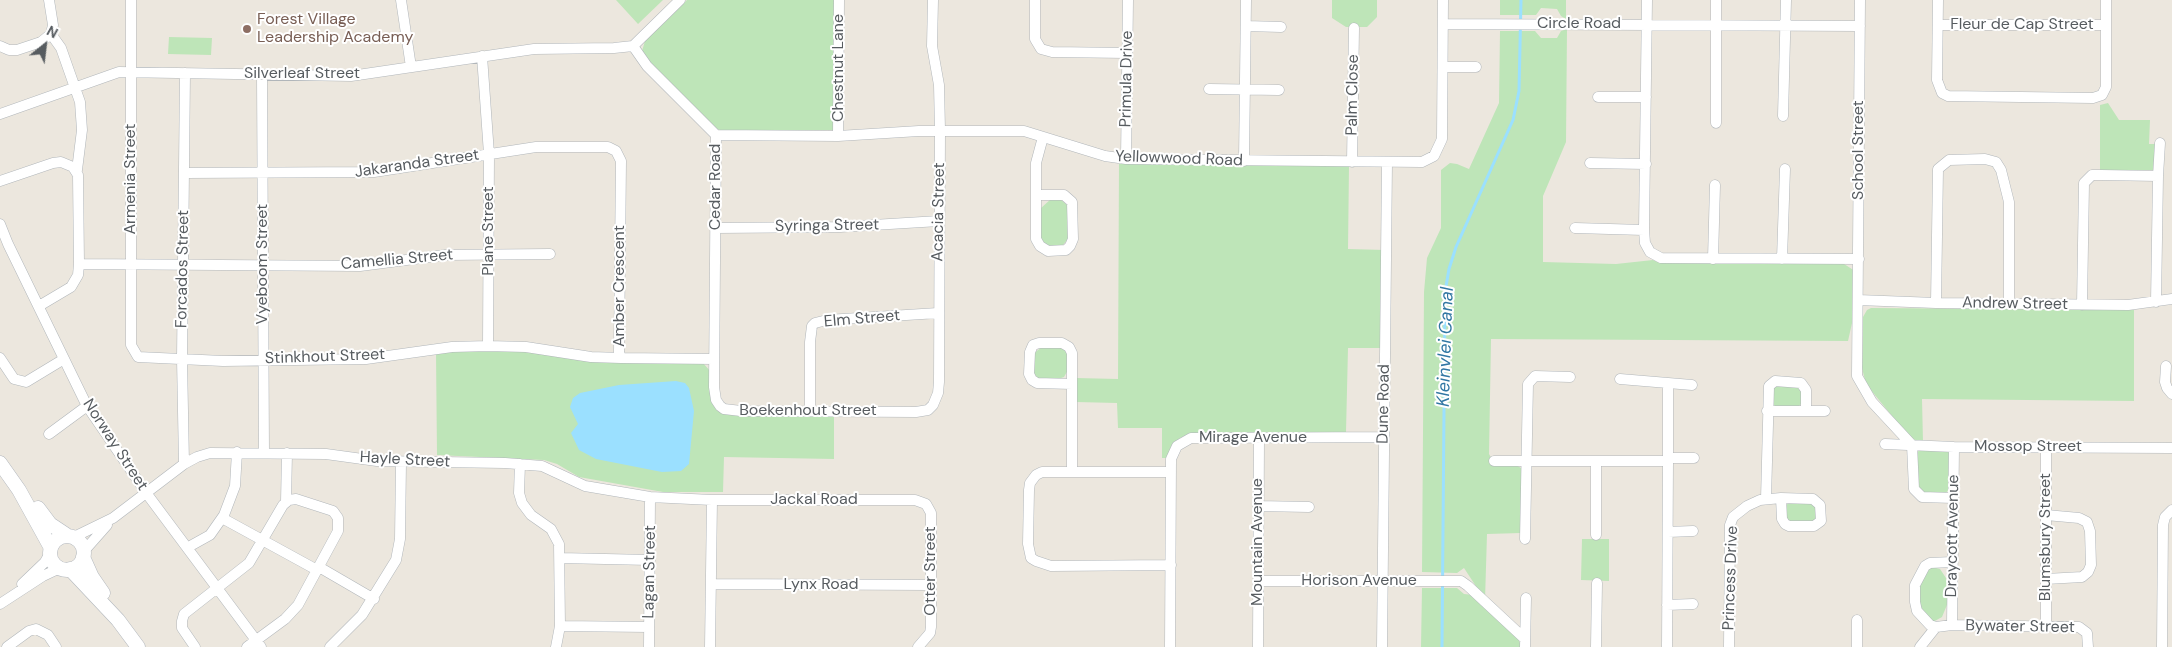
<!DOCTYPE html>
<html>
<head>
<meta charset="utf-8">
<style>
  body { margin:0 }
  #map { position:relative; width:2172px; height:647px; overflow:hidden; background:#ece7de; font-family:"DM Sans",sans-serif }
  canvas { display:block }
  .north { position:absolute; left:20px; top:20px; width:50px; height:50px; -webkit-text-stroke:4px #fff; paint-order:stroke; rotate:29deg; font-size:14px; font-weight:700; line-height:20px; text-align:center; color:#575c60 }
  .north::after { content:''; display:block; margin:auto; width:18px; height:22px; background:#575c60; clip-path:polygon(50% 0,100% 100%,50% 72%,0 100%) }
</style>
</head>
<body>
<div id="map">
<canvas width="2172" height="647"></canvas>
<div class="north">N</div>
</div>
<script>
const c = document.querySelector('canvas').getContext('2d');
c.lineJoin = 'round';
function fillPath(path, color) { c.fillStyle = color; c.fill(path, 'evenodd'); }
const poly = rows => new Path2D(rows.map(r => 'M' + r).join(''));
function trace(path, color, width, dash) { c.strokeStyle = color; c.lineWidth = width; c.lineCap = dash ? 'butt' : 'round'; c.setLineDash(dash || []); c.stroke(path); }
function label(font, color, halo, rows, align = 'center') {
  c.font = font + ' "DM Sans",sans-serif'; c.lineWidth = 4; c.setLineDash([]); c.textBaseline = 'middle'; c.strokeStyle = halo; c.fillStyle = color; for (const [text, x, y, turn = 0] of rows) {
    c.save(); c.translate(x, y); c.rotate((+turn || 0) * Math.PI / 180); c.textAlign = isNaN(turn) ? turn : align; if (halo) c.strokeText(text, 0, 0); c.fillText(text, 0, 0); c.restore();
  }
}
const green = poly([
  [616,0,663,0,638,24],
  [687,0,837,0,834,130,722,131,715,128,649,62,642,51,645,41],
  [1332,0,1377,0,1377,17,1367,27,1346,27,1332,18],
  [1500,0,1566,0,1566,19,1561,16,1557,9,1541,8,1536,15,1500,15],
  [1567,29,1566,142,1543,196,1543,262,1616,264,1653,260,1658,262,1844,264,1855,271,1854,314,1848,341,1491,339,1489,454,1493,461,1516,465,1521,468,1522,473,1521,533,1487,534,1485,600,1464,568,1457,573,1422,572,1424,292,1427,258,1441,228,1441,170,1450,163,1457,164,1469,169,1499,103,1500,31,1535,31,1541,38,1557,38,1561,31],
  [169,37,212,38,211,55,168,54],
  [2108,103,2119,120,2150,120,2149,144,2157,144,2155,168,2153,170,2100,171,2100,105],
  [1119,163,1349,166,1348,249,1385,250,1385,348,1348,348,1346,432,1190,434,1180,438,1174,443,1167,458,1162,458,1162,428,1118,428,1117,403,1076,402,1076,378,1118,379],
  [1051,199,1060,199,1067,205,1068,239,1062,246,1049,247,1042,241,1039,233,1041,208],
  [1871,308,2134,310,2134,401,1922,399,1923,442,1920,442,1909,437,1866,384,1862,368,1863,317,1867,310],
  [1042,347,1060,347,1065,350,1068,355,1068,370,1064,377,1058,379,1039,379,1034,374,1034,353],
  [451,351,524,351,703,363,711,372,712,403,721,413,834,415,834,459,724,457,723,492,663,492,579,477,557,464,544,460,437,455,436,353],
  [1775,386,1797,386,1804,390,1803,402,1799,406,1775,406,1771,401,1771,389],
  [1920,449,1948,451,1950,454,1949,489,1946,493,1926,494,1917,489,1917,453],
  [1790,502,1811,502,1818,508,1818,517,1813,523,1790,523,1784,518,1785,506],
  [1582,539,1609,539,1609,581,1581,580],
  [1932,567,1940,569,1946,578,1949,600,1942,617,1933,622,1923,615,1917,594,1924,572],
  [1422,588,1457,588,1464,594,1474,595,1519,640,1521,647,1421,647]
]);
const water = poly([
  [676,381,685,383,689,388,694,411,689,464,681,471,662,472,596,459,579,450,571,433,578,424,570,407,573,398,580,393,619,385]
]);
const stream = poly([
  [1442,647,1445,292,1449,269,1456,247,1513,120,1519,91,1521,0]
]);
const street = poly([
  [49,0,53,25,51,34],
  [131,0,131,345,138,357,223,361,366,359,452,347,488,346,526,347,591,357,621,358],
  [401,0,411,67],
  [1035,0,1035,39,1041,49,1052,52,1127,53],
  [1647,0,1644,230,1645,243,1650,252,1661,258,1859,259],
  [1716,0,1716,123],
  [1860,0,1857,376,1872,402,1912,445],
  [1938,0,1937,80,1942,93,1948,96,2093,98,2102,95,2106,87,2106,0],
  [1443,24,1860,26],
  [1938,25,2105,25],
  [1246,26,1281,27],
  [51,34,61,48,80,102,82,130,77,170],
  [0,46,9,50,17,50,41,42,51,34],
  [633,46,647,66,716,135,714,387,716,400,720,406,724,409,741,411,916,412,928,410,933,405,938,393,939,382,940,130,939,85,932,46,933,0],
  [482,56,489,154,488,346],
  [1443,67,1476,67],
  [262,75,264,453],
  [1209,89,1279,90],
  [1598,97,1646,97],
  [0,114,119,72,351,76,534,49,614,48,633,46,680,0],
  [1783,116,1786,0],
  [716,135,838,136,919,131,1024,131,1105,156,1126,159,1422,162,1434,156,1442,139,1443,0],
  [838,136,839,0],
  [1126,159,1128,0],
  [1244,161,1246,0],
  [1352,162,1354,28],
  [1590,163,1646,164],
  [185,173,374,172,536,147,608,147,616,151,621,161,619,352,621,358,714,359],
  [2158,176,2160,143],
  [0,181,53,163,61,162,73,167,78,175,79,264],
  [1036,195,1064,195,1072,202,1073,239,1070,246,1066,250,1048,251,1040,246,1036,239,1036,163,1043,137],
  [0,224,8,244,87,406,147,494,261,647],
  [715,228,840,227,939,221],
  [1575,228,1644,230],
  [1713,259,1715,185],
  [1782,259,1785,169],
  [1858,300,1936,303,2128,305,2172,299],
  [1936,303,1938,169,1949,160,1985,159,1996,162,2001,170,2009,202,2009,303],
  [2082,305,2084,183,2092,175,2101,175,2158,176,2156,302],
  [39,306,71,287,78,275,79,264,360,266,445,255,550,254],
  [0,358,14,379,26,382,64,359],
  [2166,366,2165,382,2167,388,2172,394],
  [1620,379,1692,385],
  [1668,384,1668,461],
  [810,411,810,342,812,326,815,323,827,320,938,313],
  [1767,411,1825,411],
  [49,434,87,406],
  [1885,444,1954,447,2172,448],
  [1912,445,1914,489,1922,497,1953,498],
  [1669,458,1694,458],
  [1494,461,1668,461,1667,647],
  [1596,462,1596,535],
  [184,464,182,359,185,73],
  [520,464,519,493,522,503,531,515,551,529,559,544,560,626,556,647],
  [1072,472,1072,353,1069,347,1062,343,1039,343,1033,345,1030,352,1029,374,1032,380,1037,383,1072,384],
  [1766,499,1769,386,1775,381,1801,383,1806,390,1806,410],
  [286,502,287,453],
  [1258,506,1309,507],
  [222,518,317,570],
  [1668,532,1693,531],
  [74,537,113,518,184,464,197,457,210,453,326,454,377,461,505,463,542,466,585,486,650,497,712,500,915,500,926,504,931,513,931,627,930,633,918,647],
  [1525,539,1528,384,1535,376,1570,377],
  [192,545,210,535,224,515,235,486,237,452],
  [84,551,107,525],
  [560,558,650,560],
  [1952,562,1930,563,1925,566,1915,585,1915,602,1917,611,1930,625,1936,627,1952,625,2079,627,2087,633,2088,647],
  [1171,565,1051,566,1036,561,1031,558,1028,544,1029,490,1030,483,1036,475,1042,472,1171,472],
  [319,567,374,599],
  [2046,579,2082,577,2088,572,2091,565,2090,531,2087,522,2079,518,2046,515],
  [1258,581,1461,581,1468,586,1525,639],
  [22,584,45,562,50,553],
  [711,584,931,585],
  [0,604,43,576,60,568],
  [1667,605,1693,604],
  [1857,620,1857,647],
  [1952,625,1954,447],
  [560,626,649,627],
  [2046,626,2046,447],
  [7,647,29,631,36,629,48,635,56,647],
  [195,647,182,628,182,621,184,614,249,563,283,505,289,500,296,499,333,511,338,518,338,531,298,605,285,619,247,647],
  [330,647,362,615,396,560,400,539,401,462],
  [649,647,650,497],
  [710,647,712,500],
  [1170,647,1171,459,1177,446,1191,438,1384,437],
  [1258,647,1259,438],
  [1382,647,1387,162],
  [1525,647,1526,598],
  [1596,647,1597,583],
  [1729,647,1730,525,1733,517,1747,506,1760,500,1781,498,1813,499,1820,505,1821,521,1814,526,1789,526,1785,524,1782,519,1781,498],
  [1920,647,1936,627],
  [2162,647,2163,525,2165,517,2172,510]
]);
const secondary = poly([
  [0,463,19,490,51,548],
  [38,508,50,524,68,536],
  '50 553a17 17 0 1 1 34 0a17 17 0 1 1-34 0Z',
  [83,557,92,577,103,593],
  [70,569,118,620,138,647]
]);
const markers = [
  [247,29,5,"#8d6e63"]
];
const educationNames = [
  ["Forest Village",257,20],
  ["Leadership Academy",257,38]
];
const streetNames = [
  ["Circle Road",1579,24],
  ["Fleur de Cap Street",2022,25],
  ["Chestnut Lane",839,68,-90],
  ["Silverleaf Street",302,74],
  ["Primula Drive",1127,79,-89],
  ["Palm Close",1353,95,-89],
  ["School Street",1859,150,-90],
  ["Yellowwood Road",1179,159,2],
  ["Jakaranda Street",417,164,-8],
  ["Armenia Street",131,179,-90],
  ["Cedar Road",716,187,-90],
  ["Acacia Street",939,212,-89],
  ["Syringa Street",827,226,-1],
  ["Plane Street",489,231,-90],
  ["Camellia Street",397,260,-5],
  ["Vyeboom Street",263,264,-90],
  ["Forcados Street",183,269,-89],
  ["Amber Crescent",620,286,-90],
  ["Andrew Street",2015,304,1],
  ["Elm Street",862,319,-5],
  ["Stinkhout Street",325,357,-2],
  ["Dune Road",1384,404,-89],
  ["Boekenhout Street",808,411],
  ["Mirage Avenue",1253,438],
  ["Norway Street",115,445,57],
  ["Mossop Street",2028,447],
  ["Hayle Street",405,460,3],
  ["Jackal Road",814,500],
  ["Draycott Avenue",1953,536,-89],
  ["Blumsbury Street",2046,537,-90],
  ["Mountain Avenue",1258,542,-90],
  ["Otter Street",931,571,-90],
  ["Lagan Street",650,572,-89],
  ["Princess Drive",1731,578,-88],
  ["Horison Avenue",1359,581],
  ["Lynx Road",821,585],
  ["Bywater Street",2020,627,1]
];
const waterNames = [
  ["Kleinvlei Canal",1446,347,-88]
];
fillPath(green, '#bee5b8');
fillPath(water, '#9be0ff');
trace(stream, '#9be0ff', 3);
trace(street, '#b1b6ba', 11);
trace(secondary, '#b2b7bd', 15);
trace(street, '#fff', 10);
trace(secondary, '#fff', 14);
for (const [x, y, r, color] of markers) { const dot = new Path2D(); dot.arc(x, y, r, 0, 2 * Math.PI); c.fillStyle = color; c.fill(dot); trace(dot, '#fff', 2); }
label('16px', '#785e54', '#fff', educationNames, 'left');
label('16px', '#575c60', '#fff', streetNames);
label('italic 18px', '#3177a3', '#fff', waterNames);
</script>
</body>
</html>
